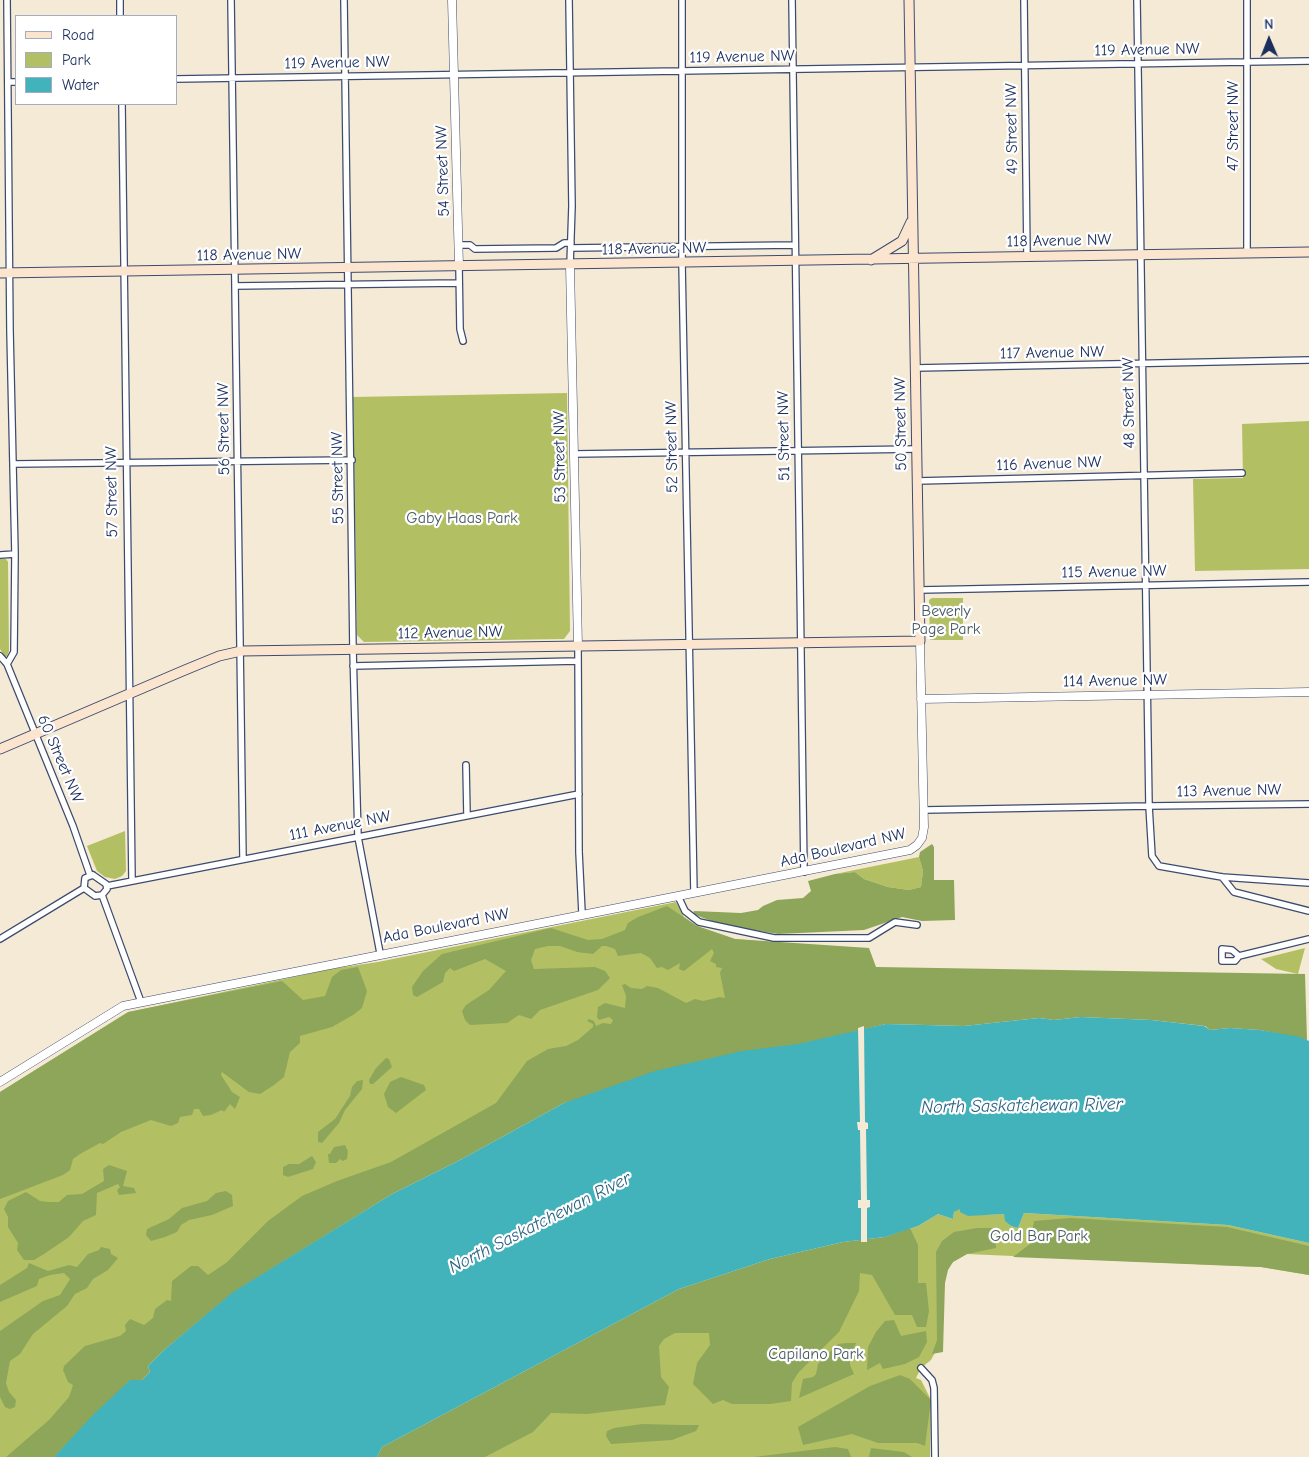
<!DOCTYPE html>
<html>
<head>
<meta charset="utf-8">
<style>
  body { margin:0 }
  #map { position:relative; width:1309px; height:1457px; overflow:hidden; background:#f5ead5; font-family:"Comic Neue",sans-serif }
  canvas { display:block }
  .legend { position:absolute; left:15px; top:15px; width:162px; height:90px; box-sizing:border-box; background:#fff; border:1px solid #a4acbf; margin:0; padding:6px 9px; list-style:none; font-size:15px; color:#1b2f5e }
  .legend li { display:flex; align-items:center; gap:10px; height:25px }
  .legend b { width:25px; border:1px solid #a4acbf }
  .north { position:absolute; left:1244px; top:15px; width:50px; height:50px; -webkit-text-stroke:4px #fff; paint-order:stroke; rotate:359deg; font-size:14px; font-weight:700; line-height:20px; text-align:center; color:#1b2f5e }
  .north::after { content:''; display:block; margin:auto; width:18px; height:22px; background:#1b2f5e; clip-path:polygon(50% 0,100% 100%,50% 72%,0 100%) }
</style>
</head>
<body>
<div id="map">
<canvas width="1309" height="1457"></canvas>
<ul class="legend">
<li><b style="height:6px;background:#fbe5cf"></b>Road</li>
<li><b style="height:14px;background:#b2c063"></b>Park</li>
<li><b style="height:14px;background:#42b2bb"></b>Water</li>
</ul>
<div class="north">N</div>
</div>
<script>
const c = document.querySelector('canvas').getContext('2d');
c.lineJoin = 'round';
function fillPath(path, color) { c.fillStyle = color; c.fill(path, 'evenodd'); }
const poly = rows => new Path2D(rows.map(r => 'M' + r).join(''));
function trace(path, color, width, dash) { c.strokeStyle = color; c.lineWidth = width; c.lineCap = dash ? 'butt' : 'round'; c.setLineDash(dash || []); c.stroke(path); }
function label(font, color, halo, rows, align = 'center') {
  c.font = font + ' "Comic Neue",sans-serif'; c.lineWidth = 4.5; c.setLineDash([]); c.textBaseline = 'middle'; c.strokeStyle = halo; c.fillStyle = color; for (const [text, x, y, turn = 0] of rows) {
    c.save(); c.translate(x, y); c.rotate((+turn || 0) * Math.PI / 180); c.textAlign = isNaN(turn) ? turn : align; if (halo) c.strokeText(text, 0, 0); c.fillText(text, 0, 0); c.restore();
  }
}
const green = poly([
  [567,393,570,631,564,639,364,642,357,635,353,397],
  [1309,421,1309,569,1195,571,1193,479,1243,478,1242,424],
  [0,559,6,559,8,562,9,651,7,656,4,656,0,649],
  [932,598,963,598,963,640,930,640,929,600],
  [125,831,126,871,122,876,115,879,105,877,97,871,87,846],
  [919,857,923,871,921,887,909,890,888,887,864,879,855,872,835,874],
  [676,902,684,917,697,926,735,939,769,942,796,966,563,1103,392,1193,233,1292,164,1349,54,1457,0,1457,0,1092,129,1012,331,969,378,962],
  [1305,948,1298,974,1276,969,1261,959],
  [960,1208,981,1215,1004,1214,1006,1221,1011,1226,1018,1228,1024,1213,1228,1225,1309,1243,1309,1275,1261,1267,967,1254,953,1262,939,1277,941,1341,931,1360,921,1368,916,1378,921,1380,931,1400,930,1457,377,1457,885,1237,918,1226,938,1214,953,1219,954,1212]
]);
const forest = poly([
  [932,844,934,847,934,880,954,880,955,920,922,921,902,917,864,930,778,934,722,925,693,914,694,911,741,913,758,910,763,906,777,900,803,898,811,891,808,881,835,874,855,872,864,879,888,887,909,890,921,887,923,871,919,857,920,852],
  [667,906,697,926,735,939,869,948,876,967,1305,974,1307,1040,1260,1030,1230,1028,1210,1030,1205,1026,1151,1020,1081,1017,1054,1020,1039,1018,964,1026,886,1024,564,1103,462,1159,392,1194,234,1292,164,1350,148,1366,150,1372,142,1380,130,1380,54,1457,6,1457,49,1420,69,1397,73,1385,68,1382,63,1370,64,1366,85,1346,120,1336,126,1331,125,1325,130,1319,144,1325,153,1318,155,1309,167,1300,171,1301,172,1281,191,1266,198,1266,208,1275,226,1263,268,1221,302,1196,337,1181,391,1162,496,1103,527,1061,548,1049,566,1046,578,1040,593,1027,593,1024,587,1021,589,1019,594,1021,596,1026,603,1023,611,1024,613,1020,609,1017,599,1020,597,1017,598,1007,605,1003,625,1008,626,996,622,985,625,984,631,988,642,989,647,986,658,988,686,1003,695,999,703,1001,720,997,725,998,720,973,722,968,716,967,716,964,710,961,714,953,712,949,684,971,679,969,680,963,668,970,662,967,657,968,650,958,641,953,618,956,615,949,606,946,602,946,593,954,577,952,560,946,548,946,535,949,531,960,534,969,595,967,605,971,610,978,598,990,540,1010,531,1019,519,1015,507,1023,470,1025,465,1020,462,1011,466,1005,489,990,506,971,485,959,454,971,450,968,445,973,443,982,417,997,413,995,412,987,423,971,442,954,551,928,588,940,602,939,625,930,628,923,638,917],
  [358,967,367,991,362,1008,353,1015,332,1027,300,1036,300,1043,290,1052,284,1077,274,1085,260,1094,249,1092,222,1072,221,1075,232,1092,240,1097,235,1109,230,1104,224,1112,222,1110,211,1115,203,1116,199,1109,194,1109,192,1115,180,1117,178,1123,171,1126,151,1120,121,1132,103,1144,100,1143,80,1154,73,1159,70,1170,63,1175,0,1199,0,1092,128,1012,282,981,303,1000,325,996,332,977,341,970],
  [386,1058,389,1059,392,1067,373,1084,370,1084,369,1080,376,1068],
  [401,1077,424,1085,426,1090,396,1113,388,1107,384,1094,390,1082],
  [363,1080,362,1089,345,1110,339,1123,322,1143,318,1142,318,1132,335,1119,350,1096,352,1087,357,1081],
  [345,1145,348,1151,347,1159,343,1161,340,1159,336,1163,329,1163,328,1154,330,1154,334,1147],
  [312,1156,316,1162,313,1169,288,1177,283,1175,283,1167,289,1164,299,1164],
  [109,1165,127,1171,123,1186,134,1188,136,1193,119,1195,117,1190,120,1187,118,1184,97,1193,96,1215,83,1221,69,1237,44,1254,34,1260,24,1260,17,1250,18,1243,8,1227,8,1217,4,1209,8,1201,26,1192,40,1201,48,1202,59,1202,67,1195,82,1194,104,1181,103,1169],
  [226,1191,232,1195,233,1206,212,1215,189,1220,181,1225,177,1232,165,1237,151,1241,146,1235,147,1229,169,1219,182,1208,207,1201,216,1193],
  [1070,1218,1227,1227,1309,1246,1309,1275,1261,1267,1013,1257,1030,1244,1034,1221],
  [910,1228,918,1245,918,1283,926,1283,929,1311,926,1327,917,1327,912,1315,895,1315,872,1275,860,1273,859,1291,839,1332,798,1373,792,1383,791,1401,770,1404,732,1404,723,1400,713,1404,693,1384,697,1363,710,1345,709,1333,675,1333,664,1339,659,1346,661,1377,669,1387,665,1405,587,1414,551,1413,533,1432,485,1457,377,1457,382,1447,679,1289,770,1259,843,1242,885,1237],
  [977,1228,995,1228,996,1248,967,1254,953,1262,948,1270,945,1283,943,1352,932,1354,937,1340,936,1252,942,1241,954,1232],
  [101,1247,110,1249,111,1254,118,1258,108,1270,93,1279,87,1288,75,1294,67,1306,33,1334,20,1354,10,1361,6,1383,9,1392,16,1400,15,1407,10,1409,5,1407,0,1397,0,1331,43,1301,60,1295,70,1279,64,1273,50,1275,39,1279,37,1286,0,1302,0,1285,27,1268,29,1263,48,1271,69,1265,77,1267,88,1254,99,1250],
  [894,1320,901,1336,926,1331,927,1342,919,1357,905,1364,883,1369,880,1363,867,1370,868,1347,876,1332,885,1321],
  [847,1343,856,1343,850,1356,850,1365,854,1374,799,1398,803,1379,813,1377,816,1374,818,1364,838,1344],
  [900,1375,910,1379,931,1400,925,1446,917,1443,878,1443,852,1434,803,1445,798,1427,870,1386],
  [642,1424,682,1425,699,1425,696,1431,672,1440,611,1444,606,1436,607,1431,614,1428],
  [835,1447,848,1449,851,1457,754,1457],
  [871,1448,904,1452,912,1457,869,1457]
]);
const water = poly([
  [1081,1017,1151,1020,1204,1026,1210,1030,1230,1028,1260,1030,1300,1037,1309,1041,1309,1243,1228,1225,1024,1213,1018,1228,1011,1226,1005,1221,1004,1214,968,1216,960,1212,960,1209,954,1212,953,1219,938,1214,918,1226,885,1237,843,1242,770,1259,679,1289,382,1447,377,1457,54,1457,93,1415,130,1380,142,1380,150,1372,148,1366,164,1350,233,1292,392,1194,462,1159,564,1103,655,1071,742,1051,798,1044,886,1024,964,1026,1039,1018,1054,1020]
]);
const pier = poly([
  [864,1026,865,1122,868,1123,868,1129,866,1129,867,1200,870,1200,870,1207,867,1208,867,1242,861,1242,861,1208,858,1208,858,1200,861,1200,860,1130,858,1130,857,1122,860,1122,858,1028]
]);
const minor = poly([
  [7,0,10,331,15,554,14,652,7,664],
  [120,0,120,16],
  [231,0,243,858],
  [344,0,353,650,358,837,380,953],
  [569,0,572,206,570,265],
  [682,0,682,263,694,893],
  [792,0,804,872],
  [1024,0,1027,256],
  [1137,0,1149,806,1309,804],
  [1247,0,1247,252],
  [176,79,1309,61],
  [8,82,16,82],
  [122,104,132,880],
  [459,245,470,245,475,249,556,248,564,243,571,243],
  [571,248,794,245],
  [459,266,460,329,463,341],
  [235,286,458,283],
  [915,368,1309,360],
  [574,454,917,449],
  [14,464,352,460],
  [917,481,1242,473],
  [0,555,15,554],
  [920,590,1309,582],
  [578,647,579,852,582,913],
  [0,656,7,664,73,826,90,875],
  [353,666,577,661],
  [466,765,467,815],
  [924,810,1149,806,1152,856,1159,866,1222,877,1309,883],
  [93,875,106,884,107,889,102,895,95,896,84,888,85,878,93,875],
  [1222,877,1234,892,1309,911],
  [107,886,579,794],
  [102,895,141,1002],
  [678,896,685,911,699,922,774,938,869,938,895,922,917,925],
  [0,939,84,888],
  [1239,956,1232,950,1222,949,1222,961,1235,961,1239,956,1309,939],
  [921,1368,932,1380,934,1388,935,1457]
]);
const tertiary = poly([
  [452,0,459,266],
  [570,265,578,647],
  [921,699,1309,692],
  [0,1082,123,1006,910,850,917,845,922,838,924,827,920,641]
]);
const secondary = poly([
  [871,260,902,241,911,222],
  [0,273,1309,252],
  [0,749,185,670,219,656,241,651,920,641,909,0]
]);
const streetNames = [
  ["119 Avenue NW",1147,50,-1],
  ["119 Avenue NW",742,57,-1],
  ["119 Avenue NW",337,63,-1],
  ["47 Street NW",1233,126,-90],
  ["49 Street NW",1012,129,-91],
  ["54 Street NW",443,171,-92],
  ["118 Avenue NW",1059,241,-1],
  ["118 Avenue NW",654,249,-1],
  ["118 Avenue NW",249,255,-1],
  ["117 Avenue NW",1052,353,-1],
  ["48 Street NW",1129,403,-91],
  ["50 Street NW",901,424,-91],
  ["56 Street NW",224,429,-91],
  ["51 Street NW",784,436,-91],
  ["52 Street NW",672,447,-91],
  ["53 Street NW",560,457,-91],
  ["116 Avenue NW",1049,464,-2],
  ["55 Street NW",338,478,-91],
  ["57 Street NW",112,492,-91],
  ["115 Avenue NW",1114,572,-1],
  ["112 Avenue NW",450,633,-1],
  ["114 Avenue NW",1115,681,-1],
  ["60 Street NW",60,759,67],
  ["113 Avenue NW",1229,791,-1],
  ["111 Avenue NW",340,826,-11],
  ["Ada Boulevard NW",843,848,-13],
  ["Ada Boulevard NW",446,926,-11]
];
const parkNames = [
  ["Gaby Haas Park",462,518],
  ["Beverly",946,611],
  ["Page Park",946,629],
  ["Gold Bar Park",1039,1236],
  ["Capilano Park",816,1354]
];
const waterNames = [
  ["North Saskatchewan River",1022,1106,-1],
  ["North Saskatchewan River",540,1223,-27]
];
fillPath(green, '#b2c063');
fillPath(forest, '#8da659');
fillPath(water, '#42b2bb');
fillPath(pier, '#f5ead5');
trace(minor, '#3c4b70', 8);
trace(tertiary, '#3c4b70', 9);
trace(secondary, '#3c4b70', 11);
trace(minor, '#fff', 5.5);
trace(tertiary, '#fff', 8);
trace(secondary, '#fbe5cf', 9);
label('16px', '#1b2f5e', '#fff', streetNames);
label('16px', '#485a60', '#fff', parkNames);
label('italic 18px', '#2b6383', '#fff', waterNames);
</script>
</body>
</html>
